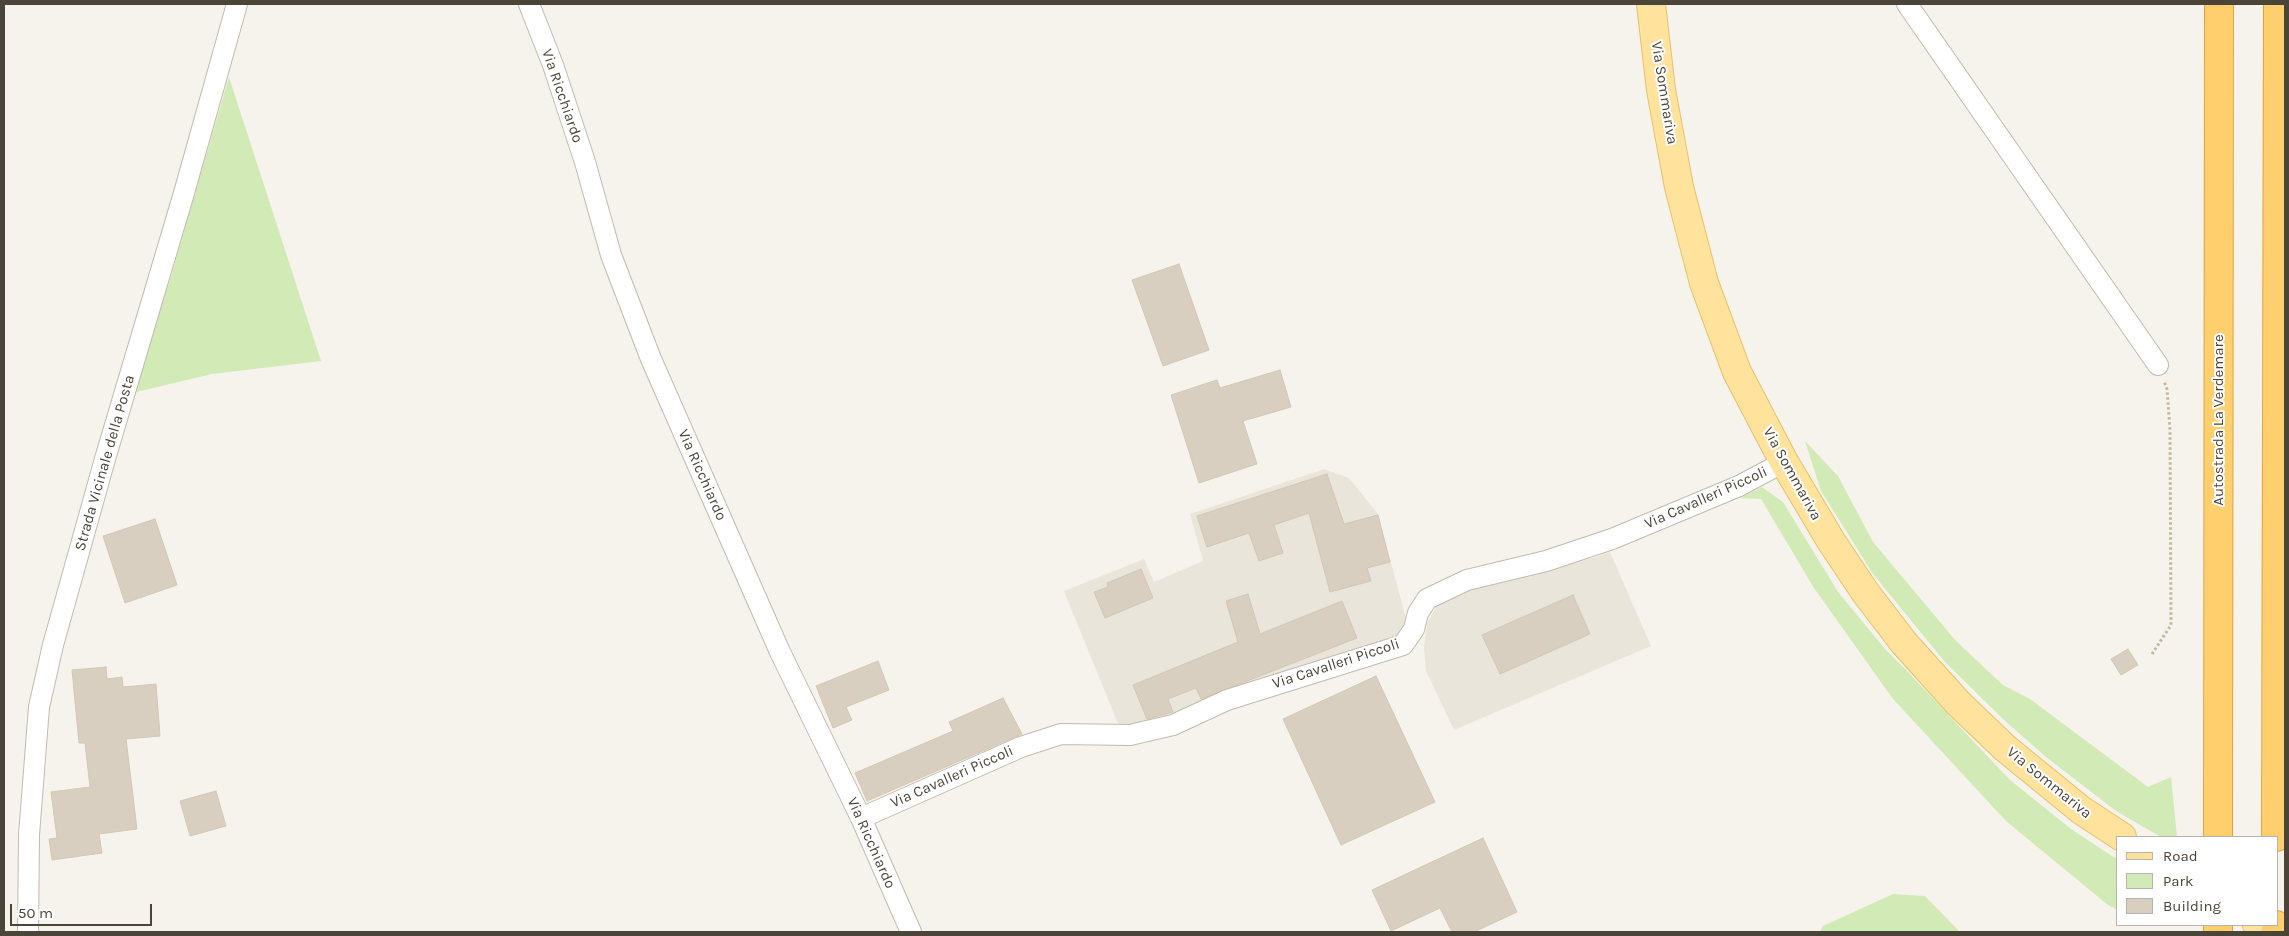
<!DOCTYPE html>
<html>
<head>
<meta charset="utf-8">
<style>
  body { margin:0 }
  #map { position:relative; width:2289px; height:936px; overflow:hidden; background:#f6f3ec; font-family:Karla,sans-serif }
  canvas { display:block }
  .frame { position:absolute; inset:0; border:5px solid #4b4439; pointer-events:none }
  .legend { position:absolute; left:2116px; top:836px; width:162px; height:90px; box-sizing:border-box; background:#fff; border:1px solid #b7b4b0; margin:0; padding:6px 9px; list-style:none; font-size:15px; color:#4b4439 }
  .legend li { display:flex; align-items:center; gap:10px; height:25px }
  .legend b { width:25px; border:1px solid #b7b4b0 }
  .scale { position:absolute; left:10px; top:904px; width:142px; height:22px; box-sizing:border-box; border:2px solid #4b4439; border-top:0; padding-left:6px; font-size:15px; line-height:18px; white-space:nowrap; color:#4b4439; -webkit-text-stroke:4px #fff; paint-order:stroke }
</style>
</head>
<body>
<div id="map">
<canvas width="2289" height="936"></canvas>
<div class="frame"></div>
<ul class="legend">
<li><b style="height:6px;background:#ffe39c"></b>Road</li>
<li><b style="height:14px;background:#d2eab5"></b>Park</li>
<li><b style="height:14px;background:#d8cfc1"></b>Building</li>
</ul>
<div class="scale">50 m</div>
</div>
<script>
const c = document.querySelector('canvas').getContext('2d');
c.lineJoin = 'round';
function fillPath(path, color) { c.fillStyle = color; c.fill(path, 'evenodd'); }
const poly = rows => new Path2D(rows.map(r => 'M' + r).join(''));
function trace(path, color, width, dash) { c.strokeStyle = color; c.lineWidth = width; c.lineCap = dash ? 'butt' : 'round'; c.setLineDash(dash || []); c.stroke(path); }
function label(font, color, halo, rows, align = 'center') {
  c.font = font + ' Karla,sans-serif'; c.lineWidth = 4; c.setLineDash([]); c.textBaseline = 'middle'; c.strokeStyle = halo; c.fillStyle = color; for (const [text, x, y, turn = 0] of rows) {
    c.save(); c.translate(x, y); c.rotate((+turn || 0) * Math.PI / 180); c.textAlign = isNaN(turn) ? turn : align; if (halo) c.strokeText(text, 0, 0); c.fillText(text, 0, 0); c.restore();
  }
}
const residential = poly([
  [1324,469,1349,478,1378,514,1408,626,1399,641,1151,728,1121,731,1064,591,1144,559,1154,582,1203,561,1190,514],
  [1610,552,1651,646,1454,730,1426,671,1424,648,1427,624,1435,608,1456,591,1593,558]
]);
const green = poly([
  [229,77,321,361,212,374,132,393,170,280],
  [1805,441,1838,476,1873,542,1956,641,2003,685,2030,699,2148,787,2171,777,2177,837,2161,837,2116,811,2046,757,2004,720,1945,662,1873,574,1821,491],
  [1762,487,1783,502,1838,592,1886,650,1907,671,2010,780,2071,829,2118,860,2118,910,2108,905,2006,821,1893,699,1814,588,1761,499,1740,498],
  [1893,894,1925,896,1960,932,1820,932,1823,926]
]);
const building = poly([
  [1179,264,1209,350,1163,366,1132,280,1179,264],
  [1280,370,1291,407,1243,421,1257,464,1199,483,1171,395,1217,380,1220,388,1280,370],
  [1327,474,1344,524,1378,515,1390,562,1367,568,1371,581,1330,592,1309,513,1274,525,1283,553,1259,561,1249,533,1207,547,1197,516,1327,474],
  [155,519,177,585,125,603,103,536,155,519],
  [1141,569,1153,598,1105,618,1094,592,1108,587,1107,583,1141,569],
  [1248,594,1260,634,1342,601,1357,638,1201,699,1196,688,1168,699,1173,712,1147,719,1133,685,1238,642,1226,601,1248,594],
  [1573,595,1590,634,1500,674,1482,635,1573,595],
  [2128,649,2138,665,2121,675,2111,659,2128,649],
  [878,661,889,690,846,707,852,720,833,728,816,686,878,661],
  [106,667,107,679,122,677,123,687,156,684,160,736,126,739,137,829,99,834,102,853,52,860,49,839,57,838,51,792,90,787,85,743,79,743,72,670,106,667],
  [1376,676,1435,802,1341,845,1283,719,1376,676],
  [1003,698,1022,734,867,801,855,773,953,731,949,722,1003,698],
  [216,791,226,826,190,836,180,801,216,791],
  [1483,838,1517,912,1474,932,1452,932,1440,908,1391,931,1372,890,1483,838]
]);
const path = poly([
  [2152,654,2171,625,2170,430,2167,389,2164,381]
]);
const street = poly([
  [529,4,553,65,585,162,611,255,651,359,780,652,861,818,911,932],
  [1907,4,2158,365],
  [861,818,1021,747,1061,734,1130,735,1173,725,1227,700,1403,645,1414,629,1418,613,1427,599,1467,580,1546,561,1612,539,1739,486,1784,462],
  [28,932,29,835,39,707,53,645,105,459,184,193,237,4]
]);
const primary = poly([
  [1651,4,1661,90,1679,187,1704,283,1737,372,1784,462,1831,541,1865,592,1904,643,1958,703,2005,748,2081,810,2122,837],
  [2257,925,2269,932]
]);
const highway = poly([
  [2218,837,2219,4],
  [2276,837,2278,4],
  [2218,932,2218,925],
  [2276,932,2276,925]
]);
const streetNames = [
  ["Via Sommariva",1664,93,81],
  ["Via Ricchiardo",562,96,71],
  ["Autostrada La Verdemare",2219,420,-90],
  ["Strada Vicinale della Posta",105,463,-74],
  ["Via Sommariva",1792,474,61],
  ["Via Ricchiardo",702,475,66],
  ["Via Cavalleri Piccoli",1706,498,-24],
  ["Via Cavalleri Piccoli",1336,664,-18],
  ["Via Cavalleri Piccoli",952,777,-24],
  ["Via Sommariva",2049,783,39],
  ["Via Ricchiardo",871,843,66]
];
fillPath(residential, '#eae5da');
fillPath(green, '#d2eab5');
fillPath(building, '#d8cfc1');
trace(building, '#d3c7b4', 1);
trace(street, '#c2bbae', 22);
trace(primary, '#e6c16a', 30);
trace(highway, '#e0a43c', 30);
trace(path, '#c4b79f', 3, [2.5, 2.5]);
trace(street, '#fff', 20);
trace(primary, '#ffe39c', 28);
trace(highway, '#ffcf6e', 28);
label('15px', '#4b4439', '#fff', streetNames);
</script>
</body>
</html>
